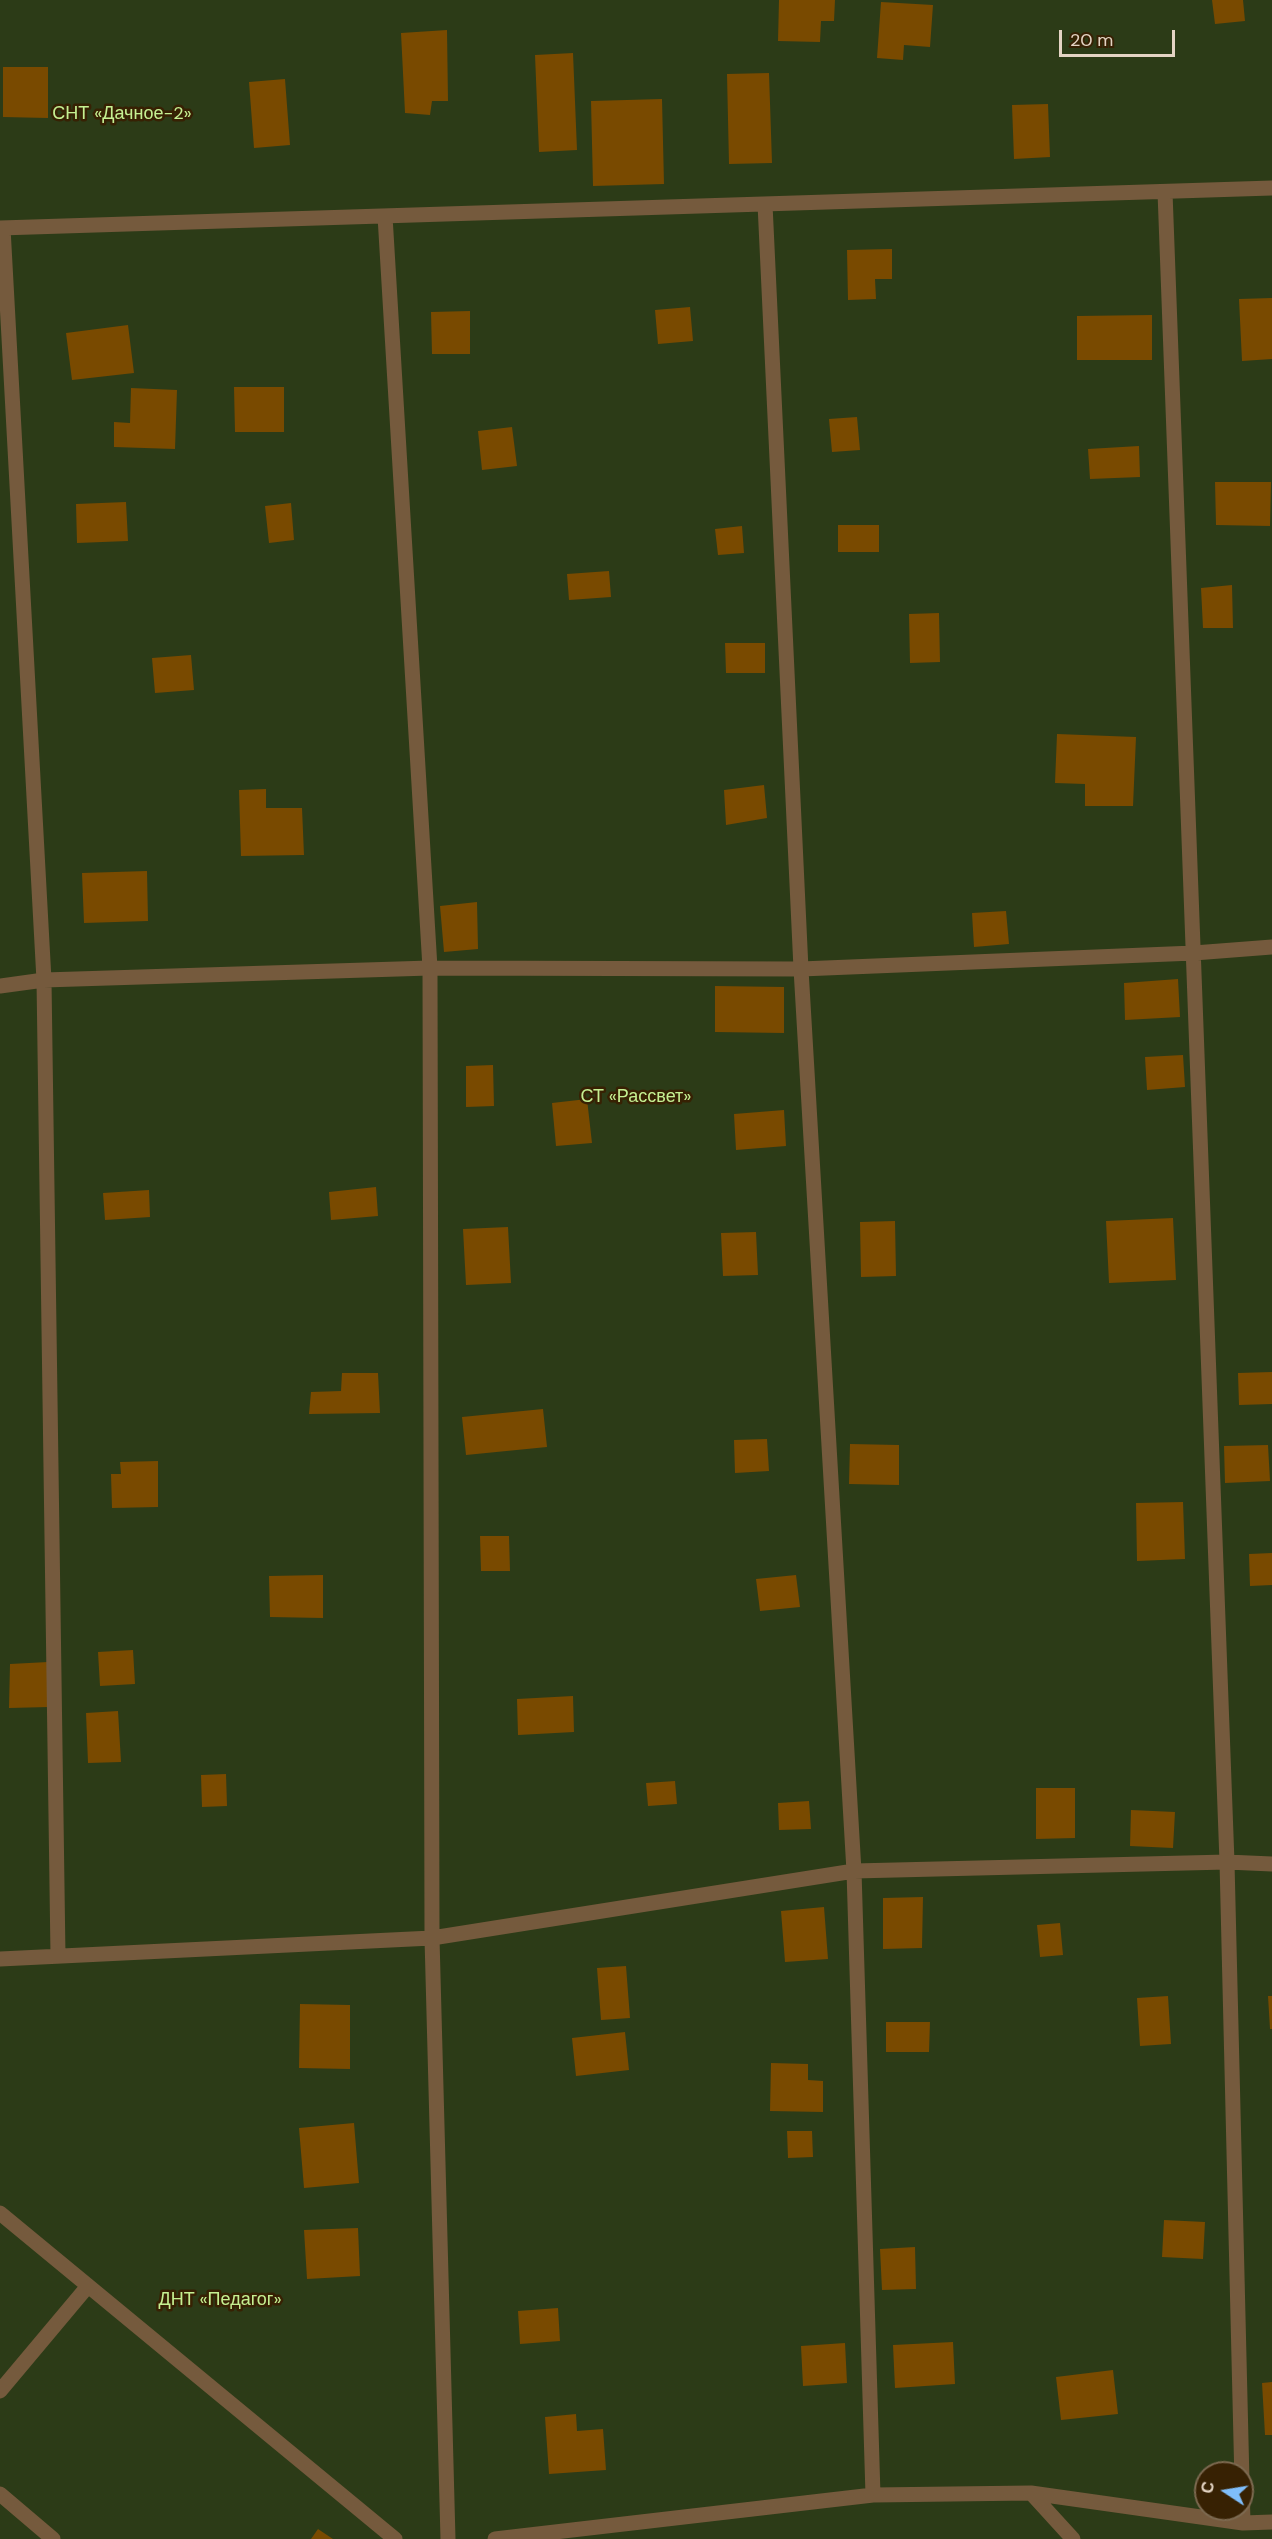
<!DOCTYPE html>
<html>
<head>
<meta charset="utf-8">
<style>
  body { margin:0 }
  #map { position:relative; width:1272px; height:2539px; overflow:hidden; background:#372103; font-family:"DM Sans",sans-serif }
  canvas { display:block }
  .north { position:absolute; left:1194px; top:2461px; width:60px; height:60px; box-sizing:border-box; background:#372103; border:2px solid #7c6950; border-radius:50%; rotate:282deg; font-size:16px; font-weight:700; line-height:24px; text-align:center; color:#e4d4c4 }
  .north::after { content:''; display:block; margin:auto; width:21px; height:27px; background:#7fbdfa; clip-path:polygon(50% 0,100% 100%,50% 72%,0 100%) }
  .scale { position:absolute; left:1059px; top:30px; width:116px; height:27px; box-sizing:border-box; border:3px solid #e4d4c4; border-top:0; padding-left:8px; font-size:18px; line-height:21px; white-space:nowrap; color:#e4d4c4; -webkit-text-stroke:4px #372103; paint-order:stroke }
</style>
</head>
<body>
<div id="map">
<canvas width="1272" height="2539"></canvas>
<div class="north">С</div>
<div class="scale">20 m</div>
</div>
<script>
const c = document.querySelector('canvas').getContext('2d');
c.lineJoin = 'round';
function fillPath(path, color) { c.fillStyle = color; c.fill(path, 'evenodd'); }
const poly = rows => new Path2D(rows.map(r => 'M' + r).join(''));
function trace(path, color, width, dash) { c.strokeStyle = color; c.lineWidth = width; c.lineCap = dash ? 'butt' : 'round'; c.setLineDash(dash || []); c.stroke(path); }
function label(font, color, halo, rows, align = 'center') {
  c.font = font + ' "DM Sans",sans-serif'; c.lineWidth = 5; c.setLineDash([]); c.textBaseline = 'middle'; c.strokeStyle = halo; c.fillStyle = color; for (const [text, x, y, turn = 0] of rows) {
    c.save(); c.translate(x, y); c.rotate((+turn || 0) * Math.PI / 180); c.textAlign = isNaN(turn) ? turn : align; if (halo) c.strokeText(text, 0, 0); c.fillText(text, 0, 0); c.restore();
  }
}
const green = poly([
  [0,0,1272,0,1272,2539,0,2539],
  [1206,2473,1242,2473,1242,2509,1206,2509]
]);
const building = poly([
  [779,0,835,0,834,21,821,21,820,42,778,41],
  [1212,0,1243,0,1245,21,1215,24],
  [881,2,933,5,930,47,904,45,903,60,877,58],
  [447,30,448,101,432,101,430,115,405,113,401,33],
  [573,53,577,150,539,152,535,55],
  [3,67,48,67,48,118,3,117],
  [769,73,772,163,729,164,727,74],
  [285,79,290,145,254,148,249,82],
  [662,99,664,184,593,186,591,101],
  [1048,104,1050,157,1014,159,1012,105],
  [892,249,892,279,875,279,876,299,848,300,847,250],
  [1272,298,1272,359,1242,361,1239,299],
  [690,307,693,341,658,344,655,310],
  [470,311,470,354,432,354,431,312],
  [1152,315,1152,360,1077,360,1077,316],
  [128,325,134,373,72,380,66,333],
  [234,387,284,387,284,432,235,432],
  [131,388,177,390,175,449,114,447,114,422,130,423],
  [857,417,860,450,832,452,829,419],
  [512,427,517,466,482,470,478,431],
  [1139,446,1140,477,1090,479,1088,449],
  [1215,482,1271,482,1270,526,1216,525],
  [126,502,128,541,77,543,76,504],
  [291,503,294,540,269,543,265,506],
  [838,525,879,525,879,552,838,552],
  [742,526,744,553,718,555,715,529],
  [609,571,611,597,569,600,567,574],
  [1232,585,1233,628,1203,628,1201,588],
  [939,613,940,662,910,663,909,614],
  [725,643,765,643,765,673,726,673],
  [191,655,194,690,155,693,152,658],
  [1057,734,1136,737,1133,806,1085,806,1085,784,1055,783],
  [764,785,767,818,726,825,724,790],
  [266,789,266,808,302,808,304,855,241,856,239,790],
  [147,871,148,921,84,923,82,873],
  [477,902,478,949,444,952,440,906],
  [1006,911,1009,944,974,947,972,913],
  [1178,979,1180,1017,1125,1020,1124,983],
  [715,986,784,987,784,1033,715,1032],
  [1183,1055,1185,1087,1147,1090,1145,1057],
  [493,1065,494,1106,466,1107,466,1066],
  [587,1099,592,1143,556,1146,552,1103],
  [784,1110,786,1146,736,1150,734,1114],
  [376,1187,378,1216,331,1220,329,1192],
  [149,1190,150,1217,105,1220,103,1193],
  [1173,1218,1176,1280,1109,1283,1106,1221],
  [895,1221,896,1276,861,1277,860,1222],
  [508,1227,511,1283,466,1285,463,1229],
  [756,1232,758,1275,723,1276,721,1233],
  [1272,1372,1272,1404,1239,1405,1238,1373],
  [342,1373,378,1373,380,1413,309,1414,311,1392,341,1391],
  [543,1409,547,1447,466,1455,462,1417],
  [767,1439,769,1471,735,1473,734,1440],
  [850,1444,899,1445,899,1485,849,1484],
  [1268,1445,1270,1481,1225,1483,1224,1446],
  [158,1461,158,1507,112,1508,111,1474,121,1474,120,1462],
  [1183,1502,1185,1559,1137,1561,1136,1503],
  [480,1536,509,1536,510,1571,481,1571],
  [1272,1553,1272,1585,1250,1586,1249,1554],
  [323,1575,323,1618,270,1617,269,1576],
  [796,1575,800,1607,760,1611,756,1579],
  [133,1650,135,1684,100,1686,98,1652],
  [48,1662,49,1707,9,1708,10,1664],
  [573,1696,574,1732,518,1735,517,1699],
  [118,1711,121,1762,88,1763,86,1713],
  [226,1774,227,1806,202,1807,201,1775],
  [675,1781,677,1804,648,1806,646,1783],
  [1036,1788,1075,1788,1075,1838,1036,1839],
  [809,1801,811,1829,779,1830,778,1803],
  [1131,1810,1175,1812,1173,1848,1130,1846],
  [923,1897,922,1948,883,1949,883,1898],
  [824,1907,828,1959,785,1962,781,1911],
  [1060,1923,1063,1955,1040,1957,1037,1925],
  [626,1966,630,2018,601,2020,597,1968],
  [1168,1996,1171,2044,1140,2046,1137,1998],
  [1268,1996,1272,1996,1272,2029,1270,2029],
  [300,2004,350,2005,350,2069,299,2068],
  [886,2022,930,2022,929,2052,886,2052],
  [625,2032,629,2070,576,2076,572,2038],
  [771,2063,808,2064,808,2080,823,2081,823,2112,770,2111],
  [354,2123,359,2183,304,2188,299,2128],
  [787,2131,812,2131,813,2157,788,2158],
  [1164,2220,1205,2222,1203,2259,1162,2257],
  [358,2228,360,2276,307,2279,304,2230],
  [915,2247,916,2289,882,2290,880,2249],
  [558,2308,560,2341,520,2344,518,2311],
  [953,2342,955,2384,895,2388,893,2345],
  [845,2343,847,2383,803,2386,801,2346],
  [1113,2370,1118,2414,1061,2420,1056,2377],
  [1272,2382,1272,2435,1265,2435,1262,2383],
  [576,2414,577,2431,603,2429,606,2470,549,2474,545,2417],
  [318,2529,333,2539,311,2539]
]);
const lane = poly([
  [1165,192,1227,1862,1243,2523],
  [765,204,801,969,854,1871,873,2495],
  [385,216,430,968,432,1938,448,2539],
  [0,228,1272,188],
  [3,228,44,980,58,1956],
  [0,986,44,980,430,968,801,969,1194,953,1272,947],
  [0,1959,432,1938,854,1871,1227,1862,1272,1864],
  [0,2213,395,2539],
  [0,2391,88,2286],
  [1031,2493,1073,2539],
  [0,2494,53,2539],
  [495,2539,873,2495,1031,2493,1243,2523,1272,2522]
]);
const parkNames = [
  ["СНТ «Дачное-2»",122,114],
  ["СТ «Рассвет»",636,1097],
  ["ДНТ «Педагог»",220,2300]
];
fillPath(green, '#2c3b17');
fillPath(building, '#794a00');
trace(lane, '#755a3d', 15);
label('18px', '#c5f092', '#372103', parkNames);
</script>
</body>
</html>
